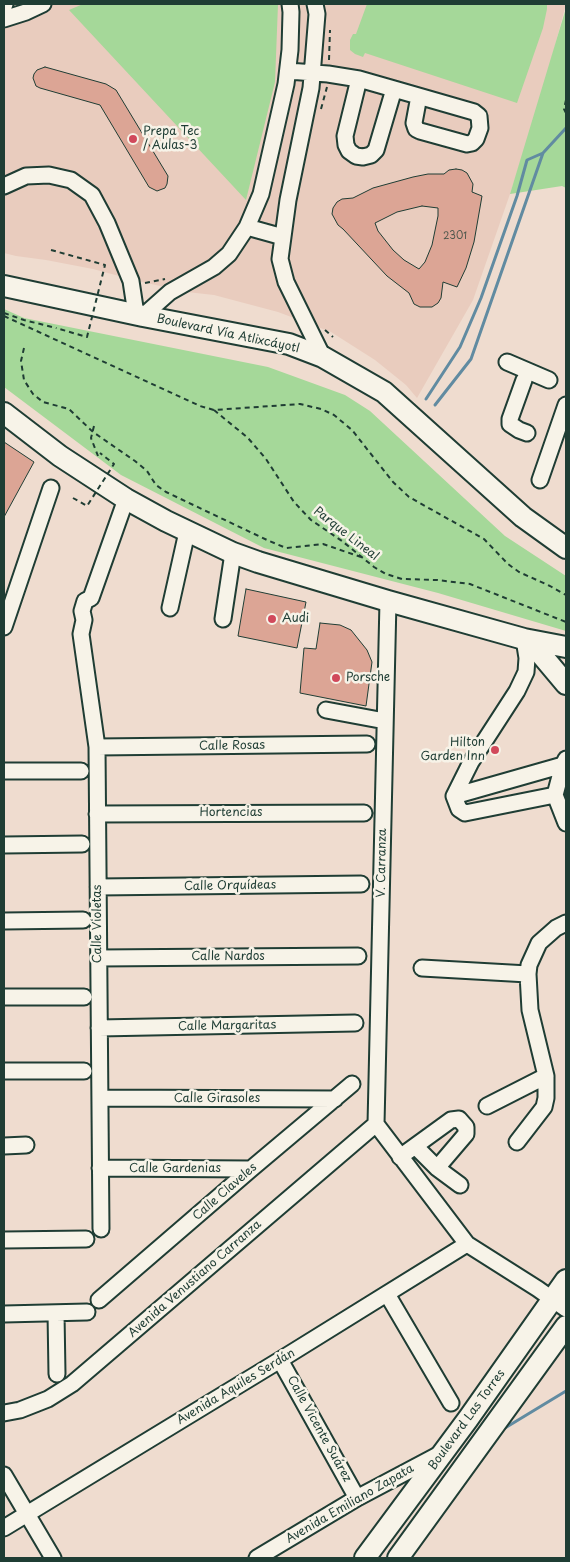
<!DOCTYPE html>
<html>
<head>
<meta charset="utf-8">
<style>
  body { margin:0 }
  #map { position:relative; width:570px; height:1562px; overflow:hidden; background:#efdccf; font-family:"Playpen Sans",sans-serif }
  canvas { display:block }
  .frame { position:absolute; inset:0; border:5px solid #1f3d34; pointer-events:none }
</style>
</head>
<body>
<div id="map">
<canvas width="570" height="1562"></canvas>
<div class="frame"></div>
</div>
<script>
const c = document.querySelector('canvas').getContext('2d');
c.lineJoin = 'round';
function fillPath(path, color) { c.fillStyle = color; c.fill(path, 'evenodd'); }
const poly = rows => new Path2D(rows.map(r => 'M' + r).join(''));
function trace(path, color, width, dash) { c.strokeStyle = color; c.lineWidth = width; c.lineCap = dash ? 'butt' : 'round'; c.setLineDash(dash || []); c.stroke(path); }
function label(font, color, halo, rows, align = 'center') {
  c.font = font + ' "Playpen Sans",sans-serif'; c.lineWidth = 5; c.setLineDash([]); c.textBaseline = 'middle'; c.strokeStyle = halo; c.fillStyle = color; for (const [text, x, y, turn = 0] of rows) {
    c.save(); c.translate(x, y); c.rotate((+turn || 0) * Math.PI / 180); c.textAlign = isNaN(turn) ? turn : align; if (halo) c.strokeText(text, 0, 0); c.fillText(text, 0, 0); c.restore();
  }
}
const built = poly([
  [4,4,566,4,544,87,510,194,473,300,417,398,406,385,375,360,331,332,278,312,214,295,187,292,138,281,93,269,46,260,16,256,4,253]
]);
const green = poly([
  [83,4,278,4,275,82,246,200,69,10],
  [367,4,547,4,547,9,543,28,517,103,365,53,363,57,355,54,350,50,350,40,353,34,356,34],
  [566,8,566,188,562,186,510,194],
  [4,309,24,318,268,367,345,395,370,411,505,536,566,576,566,631,438,593,264,548,121,475,4,387]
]);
const stream = poly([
  [426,399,460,347,481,298,517,196,527,160,543,153],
  [435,405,471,359,543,153,566,128],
  [500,1431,566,1391]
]);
const building = poly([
  [45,67,106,84,116,90,168,176,167,184,165,188,157,191,149,187,100,105,40,88,36,86,33,78,34,74,37,70,45,67],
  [456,169,462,170,467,173,473,184,472,192,482,196,474,242,466,268,457,287,443,282,441,298,438,303,432,307,420,307,414,304,409,293,387,276,343,229,338,225,332,214,333,208,337,202,342,199,353,198,373,188,413,177,428,174,444,174,449,170,456,169],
  [422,206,438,208,438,216,432,245,425,262,419,269,404,260,393,250,378,231,375,223,397,212,422,206],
  [4,442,34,462,4,517,4,442],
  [246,589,306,602,297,648,238,636,246,589],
  [320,623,340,625,351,630,367,650,372,662,366,706,300,693,304,648,316,649,320,623]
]);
const path = poly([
  [329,60,330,30],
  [566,100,564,109,566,113],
  [321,109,327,87],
  [145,283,165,279],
  [4,313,24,320,56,328],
  [4,316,200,406,214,410,300,404,321,409,334,415,352,430,393,482,409,497,484,539,508,564,519,572,550,586,566,595],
  [325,330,333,337],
  [24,348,21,361,24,380,33,394,43,402,69,409,93,432,135,461,147,471,156,485,166,492,267,540,286,548,323,544,361,557],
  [214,410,248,438,266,459,294,502,311,520,342,541,374,567,386,574,402,579,437,580,470,584,566,622],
  [94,426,91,438,98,456]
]);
const minor = poly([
  [315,4,317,14,311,88,288,200,280,259,286,282,323,357],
  [4,7,5,4],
  [4,19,26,12,43,4],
  [288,71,328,74,359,79,394,89,474,112,479,116,480,128,476,139,472,143,467,144,420,131,416,129,414,123,419,96],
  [359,79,345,136,346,145,349,151,356,156,363,157,371,155,376,150,394,89],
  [4,186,26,176,49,175,71,180,92,195,107,223,131,281,136,314],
  [247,227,283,237],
  [143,316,170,292,214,267,229,254,247,227,261,194,286,84,290,50,291,12,290,4],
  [507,362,549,380],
  [524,380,510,419,510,424,519,430,527,433],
  [540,480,566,405],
  [170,608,187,532],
  [223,619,233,553],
  [4,627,51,488],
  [326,710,385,721],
  [97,747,367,744],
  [566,759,563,765,555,795,566,823],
  [4,771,81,771],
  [555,795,465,813,459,809,454,796,563,765],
  [454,796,471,762,517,691,526,672,527,658,524,639],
  [97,814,364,813],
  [4,845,82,844],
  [98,887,361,884],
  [4,921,83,920],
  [99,958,358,956],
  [422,968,528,974],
  [4,997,84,997],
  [99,1028,355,1023],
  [4,1071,84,1071],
  [100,1098,335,1099],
  [487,1106,546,1076,530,1010,528,974,529,965,539,943,556,928,566,923],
  [376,1124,388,601],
  [376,1124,467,1244,538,1289,566,1309],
  [517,1142,544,1107,546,1098,546,1076],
  [4,1146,26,1145],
  [415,1146,437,1168,460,1185],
  [400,1157,451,1120,459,1119,466,1127,466,1134,437,1168],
  [100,1168,251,1169],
  [101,1229,97,747,81,634,84,620,82,611,85,601,91,598,126,499],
  [4,1240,86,1239],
  [387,1294,451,1403],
  [99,1300,251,1169,352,1084],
  [56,1313,57,1374],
  [4,1314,87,1312],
  [280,1360,357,1498],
  [4,1413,20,1410,48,1399,72,1384,376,1124],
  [4,1475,53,1558],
  [4,1528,280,1360,467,1244],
  [257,1558,357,1498,440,1454]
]);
const major = poly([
  [4,286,143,316,289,344,323,357,384,392,523,517,566,548],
  [4,413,60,456,126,499,166,521,233,553,258,562,388,601,524,639,566,647],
  [529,640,566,684],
  [365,1558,468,1419,566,1280],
  [398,1558,566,1326]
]);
const pathBridge = poly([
  [51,250,105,265,87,337,56,328],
  [73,498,87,506,114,464,100,453]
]);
const markers = [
  [133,139,5,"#d1495b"],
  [272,619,5,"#d1495b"],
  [336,678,5,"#d1495b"],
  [495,750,5,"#d1495b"]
];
const numberNames = [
  ["2301",455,236]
];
const poiNames = [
  ["Prepa Tec",143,132],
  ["/ Aulas-3",143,146],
  ["Audi",282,619],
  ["Porsche",346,678],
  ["Hilton",485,743,"right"],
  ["Garden Inn",485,757,"right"]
];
const streetNames = [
  ["Boulevard Vía Atlixcáyotl",228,334,12],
  ["Parque Lineal",346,534,38],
  ["Calle Rosas",232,746,-1],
  ["Hortencias",231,813],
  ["V. Carranza",382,863,-89],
  ["Calle Orquídeas",230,886,-1],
  ["Calle Violetas",98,924,-90],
  ["Calle Nardos",228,957],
  ["Calle Margaritas",227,1026,-1],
  ["Calle Girasoles",217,1099],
  ["Calle Gardenias",175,1169],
  ["Calle Claveles",225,1192,-41],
  ["Avenida Venustiano Carranza",195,1279,-41],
  ["Avenida Aquiles Serdán",236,1387,-31],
  ["Boulevard Las Torres",467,1420,-54],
  ["Calle Vicente Suárez",319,1429,61],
  ["Avenida Emiliano Zapata",350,1504,-30]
];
fillPath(built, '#e9ccbe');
fillPath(green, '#a5d899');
trace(stream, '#618ba1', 3);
fillPath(building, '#dca595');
trace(building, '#1f3d34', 1);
trace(minor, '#1f3d34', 19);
trace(major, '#1f3d34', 24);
trace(path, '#1f3d34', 2, [5, 4]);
trace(minor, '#f7f3e8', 15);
trace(major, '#f7f3e8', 20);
trace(pathBridge, '#1f3d34', 2, [5, 4]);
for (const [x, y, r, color] of markers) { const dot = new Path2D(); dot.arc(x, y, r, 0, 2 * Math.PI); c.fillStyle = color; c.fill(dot); trace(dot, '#f7f3e8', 2); }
label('10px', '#4e574c', null, numberNames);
label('12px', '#1f3d34', '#f7f3e8', poiNames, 'left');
label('12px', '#1f3d34', '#f7f3e8', streetNames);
</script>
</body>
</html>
